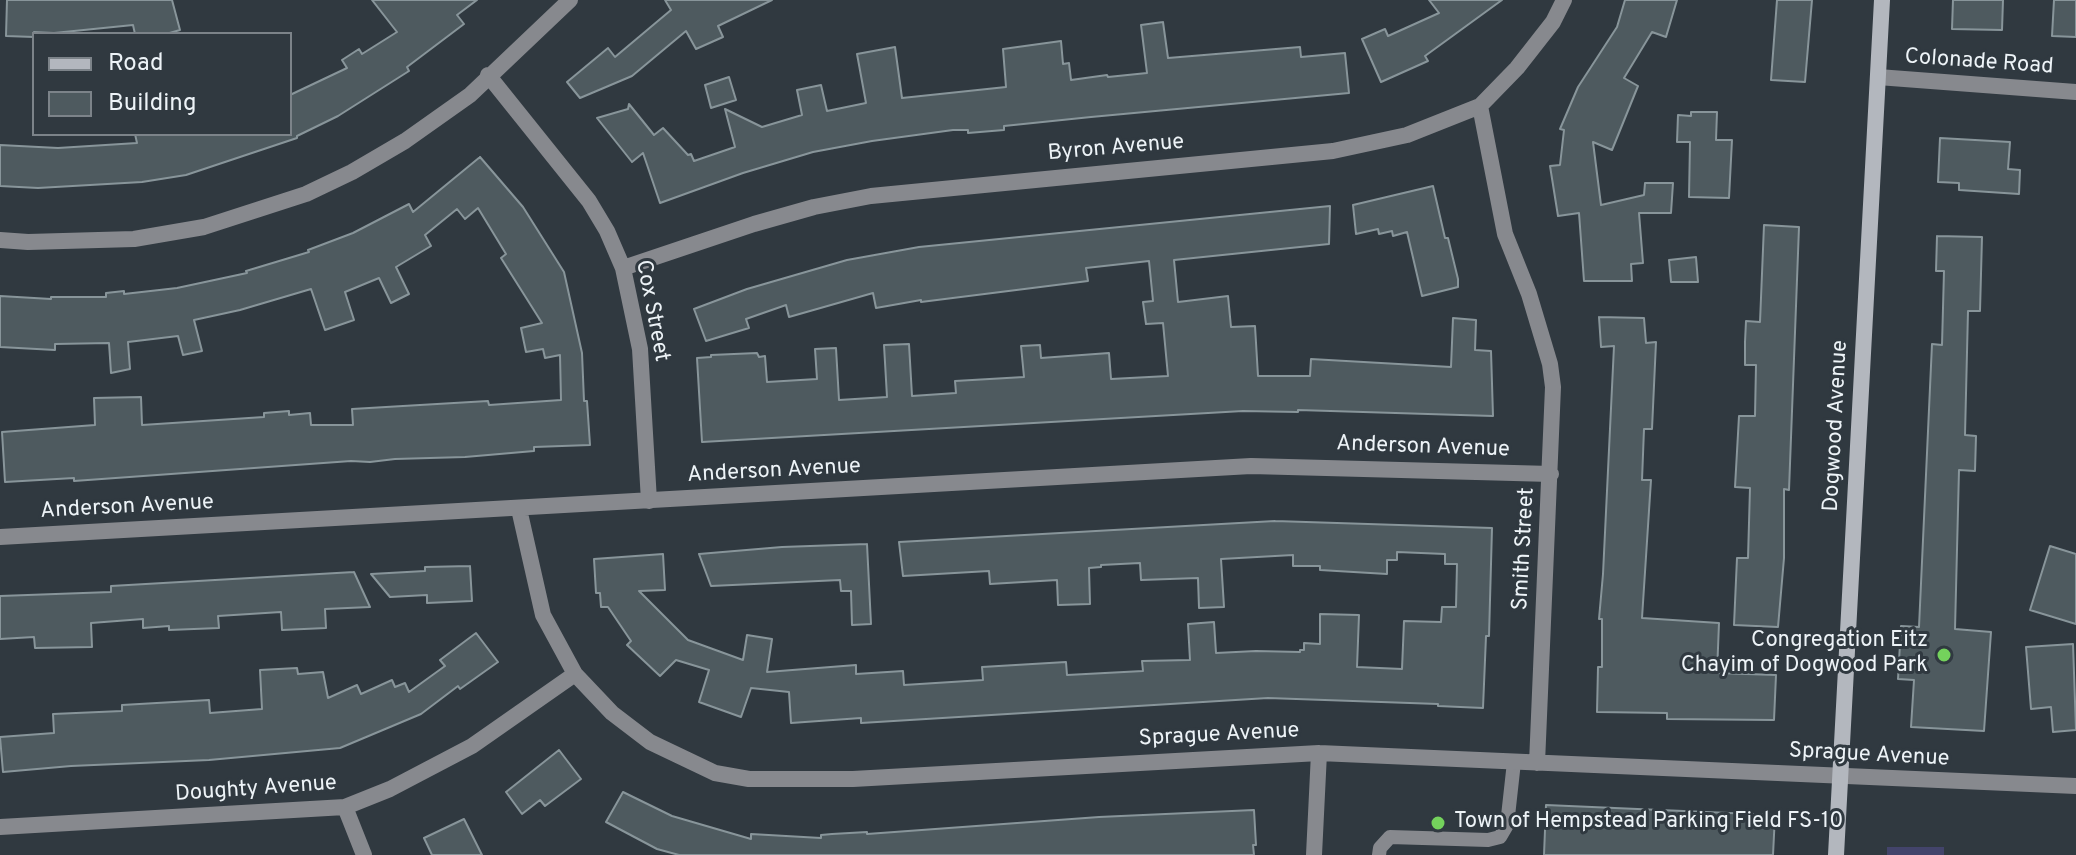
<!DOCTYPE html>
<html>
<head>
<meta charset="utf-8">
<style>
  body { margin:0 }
  #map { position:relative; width:2076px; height:855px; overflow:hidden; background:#303940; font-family:Overpass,sans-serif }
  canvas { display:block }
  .legend { position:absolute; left:32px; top:32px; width:260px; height:104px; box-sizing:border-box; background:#303940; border:2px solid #7c8389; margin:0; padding:10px 14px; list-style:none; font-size:24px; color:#edf3f7 }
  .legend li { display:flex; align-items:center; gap:16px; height:40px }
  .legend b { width:40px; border:2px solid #7c8389 }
</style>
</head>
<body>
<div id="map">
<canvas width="2076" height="855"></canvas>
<ul class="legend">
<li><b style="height:10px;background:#b3b7be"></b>Road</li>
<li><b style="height:22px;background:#4e5a5f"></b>Building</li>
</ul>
</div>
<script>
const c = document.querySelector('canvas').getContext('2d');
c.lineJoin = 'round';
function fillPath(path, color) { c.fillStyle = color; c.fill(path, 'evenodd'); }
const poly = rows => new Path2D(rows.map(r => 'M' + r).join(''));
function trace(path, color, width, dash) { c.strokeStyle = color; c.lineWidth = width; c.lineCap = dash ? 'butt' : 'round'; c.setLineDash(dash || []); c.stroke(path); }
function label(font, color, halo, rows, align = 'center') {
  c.font = font + ' Overpass,sans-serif'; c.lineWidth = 6; c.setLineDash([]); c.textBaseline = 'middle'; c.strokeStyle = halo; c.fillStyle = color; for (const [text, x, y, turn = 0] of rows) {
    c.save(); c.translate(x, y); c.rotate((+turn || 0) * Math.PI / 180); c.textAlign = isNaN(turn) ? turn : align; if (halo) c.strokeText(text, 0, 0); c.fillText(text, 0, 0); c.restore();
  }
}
const green = poly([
  [1887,847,1944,847,1944,855,1887,855]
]);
const building = poly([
  [7,0,172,0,180,30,166,34,135,34,133,25,54,33,34,32,34,37,6,36,7,0],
  [372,0,477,0,457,15,464,24,407,67,409,71,338,116,297,136,297,138,186,175,142,182,38,188,0,186,0,145,58,148,137,143,135,134,290,134,290,95,347,68,342,60,359,49,362,54,397,32,372,0],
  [665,0,772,0,718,26,723,37,696,49,686,31,632,76,580,98,567,82,608,48,615,57,671,10,665,0],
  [1429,0,1502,0,1425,56,1428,61,1381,82,1362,39,1385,29,1388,36,1439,13,1429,0],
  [1625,0,1677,0,1666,37,1652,32,1624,78,1638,86,1612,150,1593,142,1601,205,1644,195,1645,183,1673,183,1671,213,1639,213,1643,263,1631,264,1632,281,1584,281,1579,213,1558,216,1550,166,1560,165,1564,130,1560,129,1578,87,1617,27,1625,0],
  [1777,0,1812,0,1805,82,1771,80,1777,0],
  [1953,0,2003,0,2002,30,1952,29,1953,0],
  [2054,0,2076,0,2076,37,2052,36,2054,0],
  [1163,22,1168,58,1300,47,1301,57,1345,53,1349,93,1091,117,1004,126,1004,130,968,133,968,130,953,130,872,141,813,152,743,173,660,203,643,153,632,162,597,118,628,109,629,104,654,135,663,128,688,155,691,154,694,161,735,147,725,109,762,127,802,115,797,90,821,85,827,111,866,103,857,54,895,47,902,98,1006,87,1003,49,1061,41,1063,64,1069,63,1071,80,1107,75,1108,77,1147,73,1141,25,1163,22],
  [729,77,736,100,711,108,705,85,729,77],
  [1691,112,1717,112,1716,140,1732,140,1729,198,1689,197,1690,142,1677,142,1678,115,1691,116,1691,112],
  [1940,138,2010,142,2008,169,2020,170,2019,194,1959,190,1959,183,1938,182,1940,138],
  [480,157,523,207,564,272,582,353,584,401,587,401,590,445,534,447,534,451,465,457,395,459,370,462,351,461,74,481,74,478,5,482,2,432,95,425,94,398,141,397,142,425,264,417,264,413,289,411,289,415,310,413,311,425,353,425,352,409,488,401,489,405,561,400,560,355,545,358,543,349,526,352,521,328,542,323,501,258,506,254,478,208,465,219,457,209,425,235,431,246,396,267,409,294,391,303,379,278,345,292,354,320,325,330,311,289,240,310,194,320,202,351,183,355,178,336,128,342,130,369,111,373,109,343,55,344,55,350,0,347,0,296,51,299,51,297,106,297,106,293,124,291,124,294,177,288,247,273,246,271,309,252,308,250,353,233,409,204,413,212,480,157],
  [1433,186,1445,238,1448,238,1458,279,1458,287,1422,296,1407,232,1393,236,1392,231,1379,234,1378,229,1356,234,1353,205,1433,186],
  [1330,206,1329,244,1174,260,1178,302,1228,296,1231,327,1255,326,1258,376,1310,376,1311,359,1451,367,1453,318,1476,320,1475,350,1491,351,1493,416,1298,410,1298,412,1243,411,702,442,697,358,711,357,711,355,757,353,759,357,765,356,767,382,817,379,815,349,836,348,839,400,887,397,884,345,909,344,912,396,956,393,955,381,1024,377,1021,346,1040,345,1041,358,1109,353,1111,379,1168,376,1163,323,1146,324,1143,302,1153,301,1149,261,1086,268,1088,281,921,302,921,300,876,308,873,293,789,317,786,305,746,319,749,328,706,341,694,309,747,289,847,260,919,247,1330,206],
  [1764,225,1799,227,1789,490,1784,489,1784,558,1778,627,1734,625,1737,558,1748,558,1750,488,1735,487,1739,416,1755,416,1756,365,1745,365,1745,342,1746,321,1760,322,1764,225],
  [1937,236,1982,237,1980,311,1968,311,1965,435,1976,436,1975,471,1959,470,1955,629,1991,632,1984,731,1911,727,1914,680,1898,679,1901,626,1919,627,1932,344,1942,345,1944,271,1936,271,1937,236],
  [1696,257,1698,282,1671,282,1669,260,1696,257],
  [1599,317,1644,318,1646,343,1656,342,1652,429,1644,429,1642,480,1651,480,1642,618,1719,623,1717,673,1776,675,1774,720,1667,719,1667,713,1597,712,1598,667,1602,667,1602,619,1599,619,1603,574,1614,346,1601,347,1599,317],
  [1275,521,1492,528,1489,636,1486,636,1483,708,1438,706,1438,704,1268,698,861,723,861,718,791,723,789,692,751,688,741,717,699,702,709,670,676,660,660,676,627,645,631,641,608,607,601,607,600,593,596,593,594,559,663,554,665,590,639,591,688,640,743,660,747,635,772,639,767,672,856,665,856,674,903,671,904,685,983,680,982,667,1066,662,1067,675,1143,671,1142,661,1190,660,1188,624,1214,622,1216,653,1256,651,1300,652,1300,650,1304,650,1304,643,1320,644,1320,614,1359,615,1357,667,1402,669,1404,621,1441,622,1442,607,1456,607,1457,564,1445,564,1445,554,1397,552,1397,560,1387,560,1387,574,1320,570,1320,566,1293,566,1293,555,1221,559,1224,607,1199,608,1198,578,1141,580,1140,563,1101,565,1101,567,1089,568,1090,604,1058,605,1057,580,990,584,989,571,903,576,899,542,1275,521],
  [867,544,871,624,852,625,851,591,841,591,840,580,711,586,699,554,782,547,867,544],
  [2050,546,2076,554,2076,624,2030,610,2050,546],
  [470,566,472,601,427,603,427,595,390,597,371,574,425,571,425,567,470,566],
  [354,572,370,607,325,609,326,628,282,630,281,612,218,616,219,628,169,630,169,626,143,628,143,619,91,623,92,647,35,648,34,637,0,639,0,596,111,592,111,586,354,572],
  [476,633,498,662,460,689,458,686,421,714,340,748,209,760,71,766,3,772,0,737,54,733,53,714,122,711,122,705,209,700,210,713,262,709,260,670,297,668,298,674,323,672,328,698,357,685,361,694,392,680,395,687,405,683,409,692,445,666,440,660,476,633],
  [2073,644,2076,730,2053,732,2051,707,2031,709,2026,647,2073,644],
  [559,750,581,779,545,806,540,800,522,814,506,792,559,750],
  [623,792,672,816,751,839,751,834,821,838,821,835,832,834,867,832,867,834,1099,817,1254,810,1256,845,1253,845,1254,855,679,855,657,849,606,822,623,792],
  [1546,805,1775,815,1773,855,1544,855,1546,805],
  [464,819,482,855,432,855,424,838,464,819]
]);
const lane = poly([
  [1379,855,1380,848,1390,837,1488,840,1500,837,1507,825,1514,762]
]);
const street = poly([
  [488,75,589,201,607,231,623,268,640,349,649,501],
  [1878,77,2076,92],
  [1480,106,1505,234,1529,294,1550,364,1553,387,1537,763],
  [0,240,28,242,134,239,204,227,306,194,352,172,405,141,470,95,570,0],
  [623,268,754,224,814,207,871,196,1333,151,1407,135,1480,106,1517,68,1553,22,1564,0],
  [519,509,543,615,575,674,612,713,650,742,715,773,749,779,853,779,1319,753,2076,786],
  [0,537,1251,466,1551,474],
  [345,807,364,855],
  [0,827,345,807,390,789,472,746,575,674],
  [1314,855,1319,753]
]);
const secondary = poly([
  [1836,855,1882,0]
]);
const markers = [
  [1944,655,8,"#74d25c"],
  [1438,823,8,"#74d25c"]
];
const streetNames = [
  ["Colonade Road",1979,63,4],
  ["Byron Avenue",1116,149,-5],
  ["Cox Street",651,311,79],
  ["Dogwood Avenue",1837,426,-87],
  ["Anderson Avenue",1423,448,2],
  ["Anderson Avenue",774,472,-3],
  ["Anderson Avenue",127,508,-3],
  ["Smith Street",1525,549,-87],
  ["Sprague Avenue",1219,736,-3],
  ["Sprague Avenue",1869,756,3],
  ["Doughty Avenue",256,790,-4]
];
const poiNames = [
  ["Congregation Eitz",1928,642],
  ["Chayim of Dogwood Park",1928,667],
  ["Town of Hempstead Parking Field FS-10",1454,823,"left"]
];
fillPath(green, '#43446b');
fillPath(building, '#4e5a5f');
trace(building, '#88959a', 2);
trace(lane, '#87898e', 14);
trace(street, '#87898e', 16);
trace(secondary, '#b3b7be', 16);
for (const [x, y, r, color] of markers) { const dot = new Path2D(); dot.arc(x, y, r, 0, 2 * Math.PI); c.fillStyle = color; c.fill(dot); trace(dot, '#303940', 3); }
label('22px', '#edf3f7', '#303940', streetNames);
label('22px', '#edf3f7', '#303940', poiNames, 'right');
</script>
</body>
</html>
